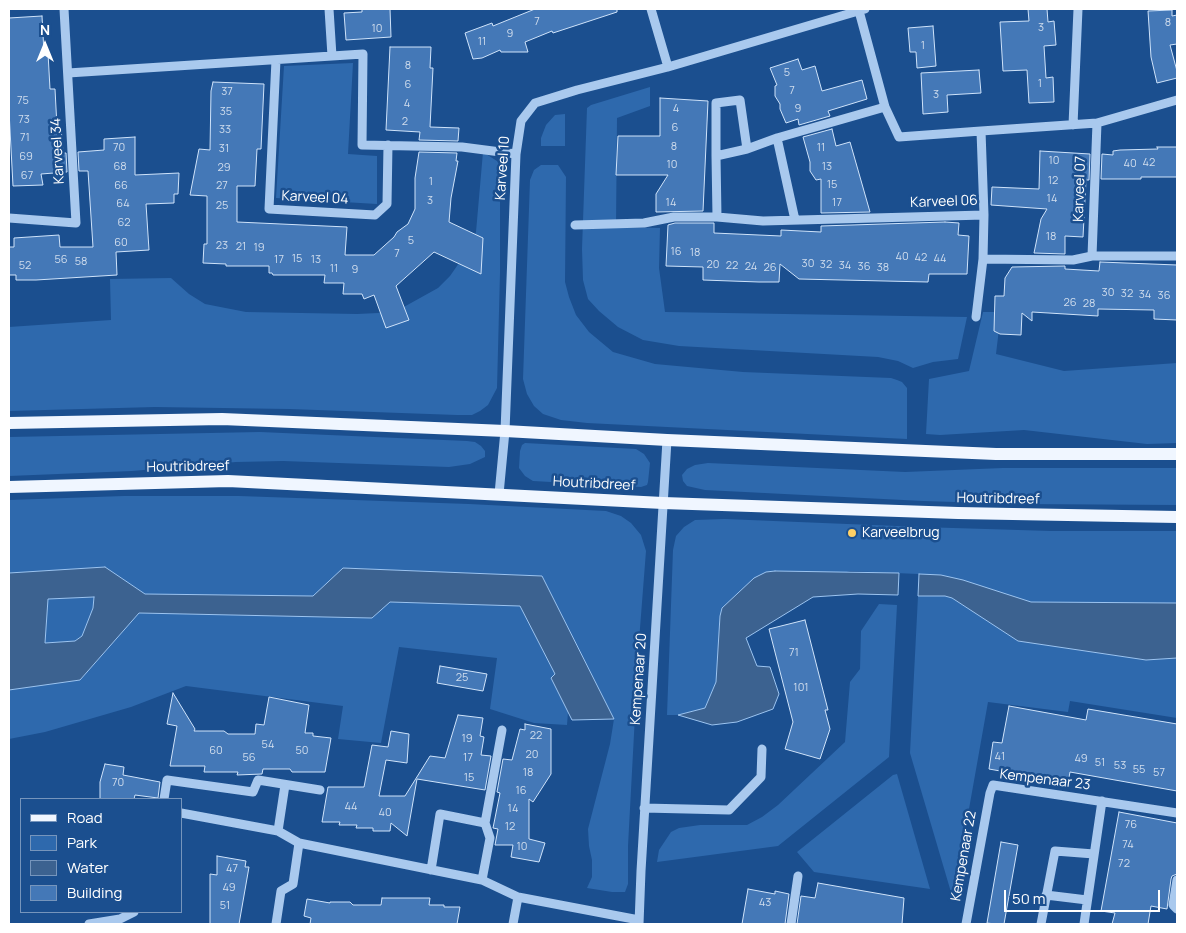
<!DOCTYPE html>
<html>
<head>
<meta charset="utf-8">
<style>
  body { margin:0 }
  #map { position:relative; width:1186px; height:933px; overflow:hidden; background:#1b4f8f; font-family:Manrope,sans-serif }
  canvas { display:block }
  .frame { position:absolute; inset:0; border:10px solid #fff; pointer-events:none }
  .legend { position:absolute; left:20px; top:798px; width:162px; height:115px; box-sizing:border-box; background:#1b4f8f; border:1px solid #7695bc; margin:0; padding:6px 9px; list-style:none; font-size:15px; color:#fff }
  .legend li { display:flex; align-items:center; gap:10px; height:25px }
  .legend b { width:25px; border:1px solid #7695bc }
  .north { position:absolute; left:20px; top:20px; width:50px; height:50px; -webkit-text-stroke:4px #1b4f8f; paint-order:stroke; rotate:0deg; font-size:14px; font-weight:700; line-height:20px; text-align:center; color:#fff }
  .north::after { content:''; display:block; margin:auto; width:18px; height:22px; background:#fff; clip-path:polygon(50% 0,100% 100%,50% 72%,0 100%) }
  .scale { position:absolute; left:1004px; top:890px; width:156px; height:22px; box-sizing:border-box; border:2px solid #fff; border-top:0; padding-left:6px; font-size:15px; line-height:18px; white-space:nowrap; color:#fff; -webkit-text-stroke:4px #1b4f8f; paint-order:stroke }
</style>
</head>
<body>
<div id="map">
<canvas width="1186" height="933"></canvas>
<div class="frame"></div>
<ul class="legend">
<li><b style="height:6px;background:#f0f6ff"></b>Road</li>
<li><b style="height:14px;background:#2e69ad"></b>Park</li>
<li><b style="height:14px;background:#3c6290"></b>Water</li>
<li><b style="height:14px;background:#4478b7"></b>Building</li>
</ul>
<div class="north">N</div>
<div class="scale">50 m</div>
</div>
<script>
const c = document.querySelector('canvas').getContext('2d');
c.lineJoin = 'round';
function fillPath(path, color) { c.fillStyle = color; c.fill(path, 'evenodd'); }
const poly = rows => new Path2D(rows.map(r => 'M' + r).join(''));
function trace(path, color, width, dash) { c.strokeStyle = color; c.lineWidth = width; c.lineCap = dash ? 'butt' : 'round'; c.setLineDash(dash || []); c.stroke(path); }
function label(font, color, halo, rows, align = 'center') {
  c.font = font + ' Manrope,sans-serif'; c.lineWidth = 5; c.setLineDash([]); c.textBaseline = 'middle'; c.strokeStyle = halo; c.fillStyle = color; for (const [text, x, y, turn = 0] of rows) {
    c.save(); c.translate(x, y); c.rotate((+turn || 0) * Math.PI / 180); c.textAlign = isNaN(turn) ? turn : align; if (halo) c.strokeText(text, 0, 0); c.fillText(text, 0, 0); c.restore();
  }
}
const green = poly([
  [353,63,348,154,377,156,377,204,276,198,284,66],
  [650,87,650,106,617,118,616,227,660,228,659,268,665,312,967,317,958,359,933,362,913,368,898,361,878,357,679,346,643,340,618,327,599,311,588,299,583,280,582,249,587,108,591,105],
  [565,114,565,146,541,146,541,138,546,125,555,115],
  [483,152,500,163,500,273,497,388,488,405,480,411,472,415,457,415,289,409,155,407,9,411,9,327,111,320,110,279,171,278,189,294,205,304,246,312,357,314,378,313,402,308,438,288,450,276,466,253,476,232],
  [541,165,558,165,566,177,565,282,569,297,576,315,589,332,613,352,655,364,743,372,891,378,897,380,902,382,907,388,907,439,587,423,561,420,543,414,534,406,527,394,523,379,530,180,534,170],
  [983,312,1001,312,996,354,1064,371,1177,363,1177,443,1147,444,1024,430,940,435,926,434,929,379,969,371],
  [260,432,467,441,475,442,481,446,485,451,485,457,470,464,449,467,283,461,236,462,132,471,9,476,9,437],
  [525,443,636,449,644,454,650,463,648,482,647,485,641,487,533,481,525,476,519,468,520,451,522,445],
  [708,463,905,472,1003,468,1177,468,1177,505,1019,504,923,501,705,490,687,486,683,481,682,475,687,469,695,465],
  [124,496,239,496,469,504,606,511,621,516,631,523,641,535,646,551,639,641,628,846,628,884,625,892,612,892,587,888,592,877,592,860,589,846,588,829,610,744,614,719,542,576,343,568,313,596,145,594,105,567,9,573,9,500],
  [725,519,921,527,1051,531,1177,531,1177,603,1031,602,941,575,850,571,722,608,720,616,716,682,705,708,678,715,667,715,673,550,676,536,684,527,695,520],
  [918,596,945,596,952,598,1018,641,1146,660,1177,658,1177,718,1070,701,1068,712,988,702,953,899,910,753],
  [94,597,93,608,82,636,75,641,45,643,48,599],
  [390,602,520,606,556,674,551,678,568,712,567,725,534,723,490,709,497,658,399,647,381,743,338,739,343,706,186,686,131,707,45,732,9,739,9,690,80,680,139,613,372,618],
  [879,604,897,605,889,757,778,846,657,862,659,850,671,832,679,828,700,825,747,825,762,817,778,805,845,742,850,682,860,669,861,631],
  [897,774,930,889,814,872,797,852,893,775]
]);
const water = poly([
  [105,567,145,594,313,596,343,568,542,576,614,719,572,720,551,678,555,674,520,606,390,602,372,618,139,613,80,680,9,690,9,573,105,567],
  [94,597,93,608,82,636,75,641,45,643,48,599,94,597],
  [775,571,899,573,898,595,858,594,813,597,746,638,757,666,770,667,779,694,773,709,737,722,712,725,678,715,705,708,716,682,720,616,722,608,754,578,766,572,775,571],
  [919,574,941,575,963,580,1031,602,1177,603,1177,658,1146,660,1018,641,952,598,945,596,918,596,919,574]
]);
const building = poly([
  [362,9,390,9,391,37,346,40,344,13,362,12,362,9],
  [535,9,617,9,617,12,553,33,552,31,525,42,528,52,501,52,500,50,482,58,473,59,465,33,492,23,493,26,535,9],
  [1028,9,1047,9,1048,22,1054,21,1056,45,1044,46,1046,78,1053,77,1054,102,1029,103,1027,70,1003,71,1000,22,1029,21,1028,9],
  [1172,10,1172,16,1177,15,1177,44,1170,45,1177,71,1177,78,1157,83,1151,57,1148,11,1172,10],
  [42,16,44,53,48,53,50,89,55,89,57,127,61,127,63,153,66,153,67,172,41,174,43,185,13,186,9,111,9,18,42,16],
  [933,26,936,66,917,68,916,52,910,52,908,28,933,26],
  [390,47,431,47,430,68,433,68,430,127,459,128,458,141,419,140,420,132,386,130,390,47],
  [798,59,802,70,815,66,822,91,862,80,867,99,828,111,830,116,799,125,798,119,786,123,780,109,780,104,775,96,775,86,777,85,770,68,798,59],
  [979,70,981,93,947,95,948,112,923,114,921,73,979,70],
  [213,82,264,84,261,149,257,149,255,186,237,186,237,222,347,227,345,255,374,255,394,237,397,232,408,224,415,209,415,178,419,152,457,153,456,161,458,161,451,198,449,222,483,238,481,274,434,252,396,286,409,320,386,328,374,295,364,299,362,294,343,294,344,283,324,283,325,275,273,275,272,273,269,273,269,266,226,266,226,264,203,263,204,244,207,244,207,196,190,195,199,149,210,150,211,91,213,82],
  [660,98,708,101,703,211,656,212,656,194,668,175,616,175,618,136,660,136,660,98],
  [832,129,836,146,850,142,870,212,821,213,821,179,816,180,810,171,810,162,803,137,832,129],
  [135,137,135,175,179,173,178,194,174,194,174,203,146,204,149,250,116,252,117,275,36,280,16,280,16,275,9,275,9,247,14,247,14,238,59,235,60,247,93,247,88,171,79,171,78,152,104,150,104,139,135,137],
  [1157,147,1177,147,1177,177,1141,177,1141,179,1101,179,1102,154,1113,155,1113,151,1120,150,1158,149,1157,147],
  [1040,151,1090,154,1089,180,1086,180,1083,237,1065,236,1065,254,1034,253,1041,219,1047,209,991,205,992,187,1039,189,1040,151],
  [945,222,959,223,958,235,969,236,967,274,929,274,928,282,799,279,780,264,779,282,759,282,703,280,703,267,666,266,668,225,675,223,714,223,714,233,781,236,781,230,821,232,821,226,945,222],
  [1100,262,1177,265,1177,320,1154,319,1154,310,1098,309,1098,316,1032,312,1032,321,1022,313,1021,335,1000,334,994,331,995,296,1004,296,1005,278,1012,267,1065,266,1065,269,1099,271,1100,262],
  [805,620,828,710,825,710,830,729,820,759,785,749,793,722,769,629,805,620],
  [440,666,487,674,483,691,437,683,440,666],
  [173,693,195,729,194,731,224,731,228,734,255,734,256,724,264,725,269,697,309,705,305,733,313,733,313,736,331,738,325,772,292,772,290,769,263,769,262,774,237,775,238,772,204,772,205,766,170,766,177,726,167,724,173,693],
  [1009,706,1086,720,1088,709,1177,724,1177,791,1070,772,1068,783,989,769,993,742,1002,743,1009,706],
  [458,715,483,718,480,736,484,737,481,755,491,756,485,790,417,779,407,836,391,823,390,831,373,831,373,828,356,828,357,825,339,825,340,822,322,822,328,787,364,787,372,745,388,747,391,731,409,734,407,763,386,760,379,796,405,796,430,756,445,758,458,715],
  [525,724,551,729,551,774,533,802,529,799,529,839,545,843,539,862,511,857,513,845,495,845,498,829,493,828,500,793,497,792,503,759,512,760,520,729,525,730,525,724],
  [105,764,124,767,123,775,160,782,158,798,135,795,134,799,100,799,100,782,105,764],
  [1119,812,1177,823,1177,874,1172,876,1171,879,1167,909,1151,906,1148,924,1112,924,1115,913,1101,911,1119,812],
  [1001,842,1018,845,1004,924,995,924,987,923,1001,842],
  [217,856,246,861,245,867,249,867,239,924,210,924,210,874,217,875,217,856],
  [818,883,904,898,902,924,797,924,801,896,815,898,818,883],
  [748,889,775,894,775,891,789,894,785,924,742,924,748,889],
  [382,898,430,898,429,905,444,905,444,907,460,907,457,924,310,924,311,918,304,916,307,899,330,903,330,902,350,902,353,905,381,905,382,898]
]);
const minor = poly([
  [329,9,332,56],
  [651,9,668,67],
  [859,11,885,107,899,137,981,131,984,215,763,221,717,217,716,156,747,149,777,138,885,107],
  [276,60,269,209,375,215,387,204,388,145],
  [68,73,363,54,362,145,462,147,516,154],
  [1073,125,1078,9],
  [981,131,1097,123,1177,100],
  [777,138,795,220],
  [716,156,716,103,740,100,747,149],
  [9,218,76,223,64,9],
  [575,225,644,223,674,217,717,217],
  [1092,256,1097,123],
  [983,259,1073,260,1092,256,1177,256],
  [976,317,983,259,984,215],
  [499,494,505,431,516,154,521,121,535,103,577,90,668,67,865,9],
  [164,799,167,780,253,792,258,780,320,790],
  [644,808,729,810,761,777,762,749],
  [181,813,278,831,299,843,482,880,518,897,639,920],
  [278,831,285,785],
  [431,870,440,814,485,823],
  [482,880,490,838,485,823,502,730],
  [1177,880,1173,905,1177,909],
  [1046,895,1087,900],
  [89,924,120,919,134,912],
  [276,924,281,891,293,884,299,843],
  [513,924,518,897],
  [639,924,641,871,667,440],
  [791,924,798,876],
  [966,924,990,793,993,785,1177,813],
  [1041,924,1055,851,1094,854],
  [1084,924,1102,801]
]);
const major = poly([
  [9,423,222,419,505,431,667,440,996,454,1177,454],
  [9,487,228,481,663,503,958,513,1177,517]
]);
const markers = [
  [852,533,5,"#ffd166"]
];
const numberNames = [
  ["7",537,22],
  ["8",1168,23],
  ["3",1041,28],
  ["10",377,29],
  ["9",510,34],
  ["11",482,42],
  ["1",923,46],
  ["8",408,66],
  ["5",787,73],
  ["1",1040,84],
  ["6",408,85],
  ["7",792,91],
  ["37",227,92],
  ["3",936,95],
  ["75",23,101],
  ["4",407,104],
  ["4",676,109],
  ["9",798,109],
  ["35",226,112],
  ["73",24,120],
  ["2",405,122],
  ["6",675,128],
  ["33",225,130],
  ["71",25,138],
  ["8",674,147],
  ["70",119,148],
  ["11",821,148],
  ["31",224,149],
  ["69",26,157],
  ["10",1054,161],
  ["42",1149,163],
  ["40",1130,164],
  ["10",672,165],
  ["68",120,167],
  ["13",827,167],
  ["29",224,168],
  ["67",27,176],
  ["12",1053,181],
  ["1",431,182],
  ["15",832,185],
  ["66",121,186],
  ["27",222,186],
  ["14",1052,199],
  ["3",430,201],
  ["14",671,203],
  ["17",837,203],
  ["64",123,204],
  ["25",222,206],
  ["62",124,223],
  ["18",1051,237],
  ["5",411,241],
  ["60",121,243],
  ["23",222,246],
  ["21",241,247],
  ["19",259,248],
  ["16",676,252],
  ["18",695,253],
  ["7",397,254],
  ["40",902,257],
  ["42",921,258],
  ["15",297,259],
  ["44",940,259],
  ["56",61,260],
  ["17",279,260],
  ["13",316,260],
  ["58",81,262],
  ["30",808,264],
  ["20",713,265],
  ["32",826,265],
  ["52",25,266],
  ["22",732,266],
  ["34",845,266],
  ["24",751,267],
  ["36",864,267],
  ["26",770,268],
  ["38",883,268],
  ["11",334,269],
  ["9",355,270],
  ["30",1108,293],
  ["32",1127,294],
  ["34",1145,295],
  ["36",1164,296],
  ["26",1070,303],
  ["28",1089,304],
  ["71",794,653],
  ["25",462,678],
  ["101",801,688],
  ["22",536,736],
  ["19",467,739],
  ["54",268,745],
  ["60",216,751],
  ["50",302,751],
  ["20",532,755],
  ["41",1000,757],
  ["56",249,758],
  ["17",468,758],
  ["49",1081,759],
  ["51",1100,763],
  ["53",1120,766],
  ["55",1139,770],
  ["18",528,773],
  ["57",1159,773],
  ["15",469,778],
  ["70",118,783],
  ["16",521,791],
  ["44",351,807],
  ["14",513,809],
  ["40",385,813],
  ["76",1131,825],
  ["12",510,827],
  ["74",1128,845],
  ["10",522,847],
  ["72",1124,864],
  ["47",232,869],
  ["49",229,888],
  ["43",765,903],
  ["51",225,906]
];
const streetNames = [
  ["Karveel 34",58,151,-93],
  ["Karveel 10",503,168,-86],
  ["Karveel 07",1080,189,-88],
  ["Karveel 04",315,198,3],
  ["Karveel 06",944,202,-2],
  ["Houtribdreef",188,467,-1],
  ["Houtribdreef",594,484,3],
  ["Houtribdreef",998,499,1],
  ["Kempenaar 20",639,679,-86],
  ["Kempenaar 23",1045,780,7],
  ["Kempenaar 22",964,856,-80]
];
const poiNames = [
  ["Karveelbrug",862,533]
];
fillPath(green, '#2e69ad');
fillPath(water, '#3c6290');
trace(water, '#9cc4f0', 1);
fillPath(building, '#4478b7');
trace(building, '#cfe3fa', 1);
trace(minor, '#a9c9ee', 9);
trace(major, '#f0f6ff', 12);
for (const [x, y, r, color] of markers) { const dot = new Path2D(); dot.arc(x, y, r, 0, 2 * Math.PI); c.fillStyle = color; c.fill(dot); trace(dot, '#1b4f8f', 2); }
label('11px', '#d0dded', null, numberNames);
label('14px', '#fff', '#1b4f8f', streetNames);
label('14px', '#fff', '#1b4f8f', poiNames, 'left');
</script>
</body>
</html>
